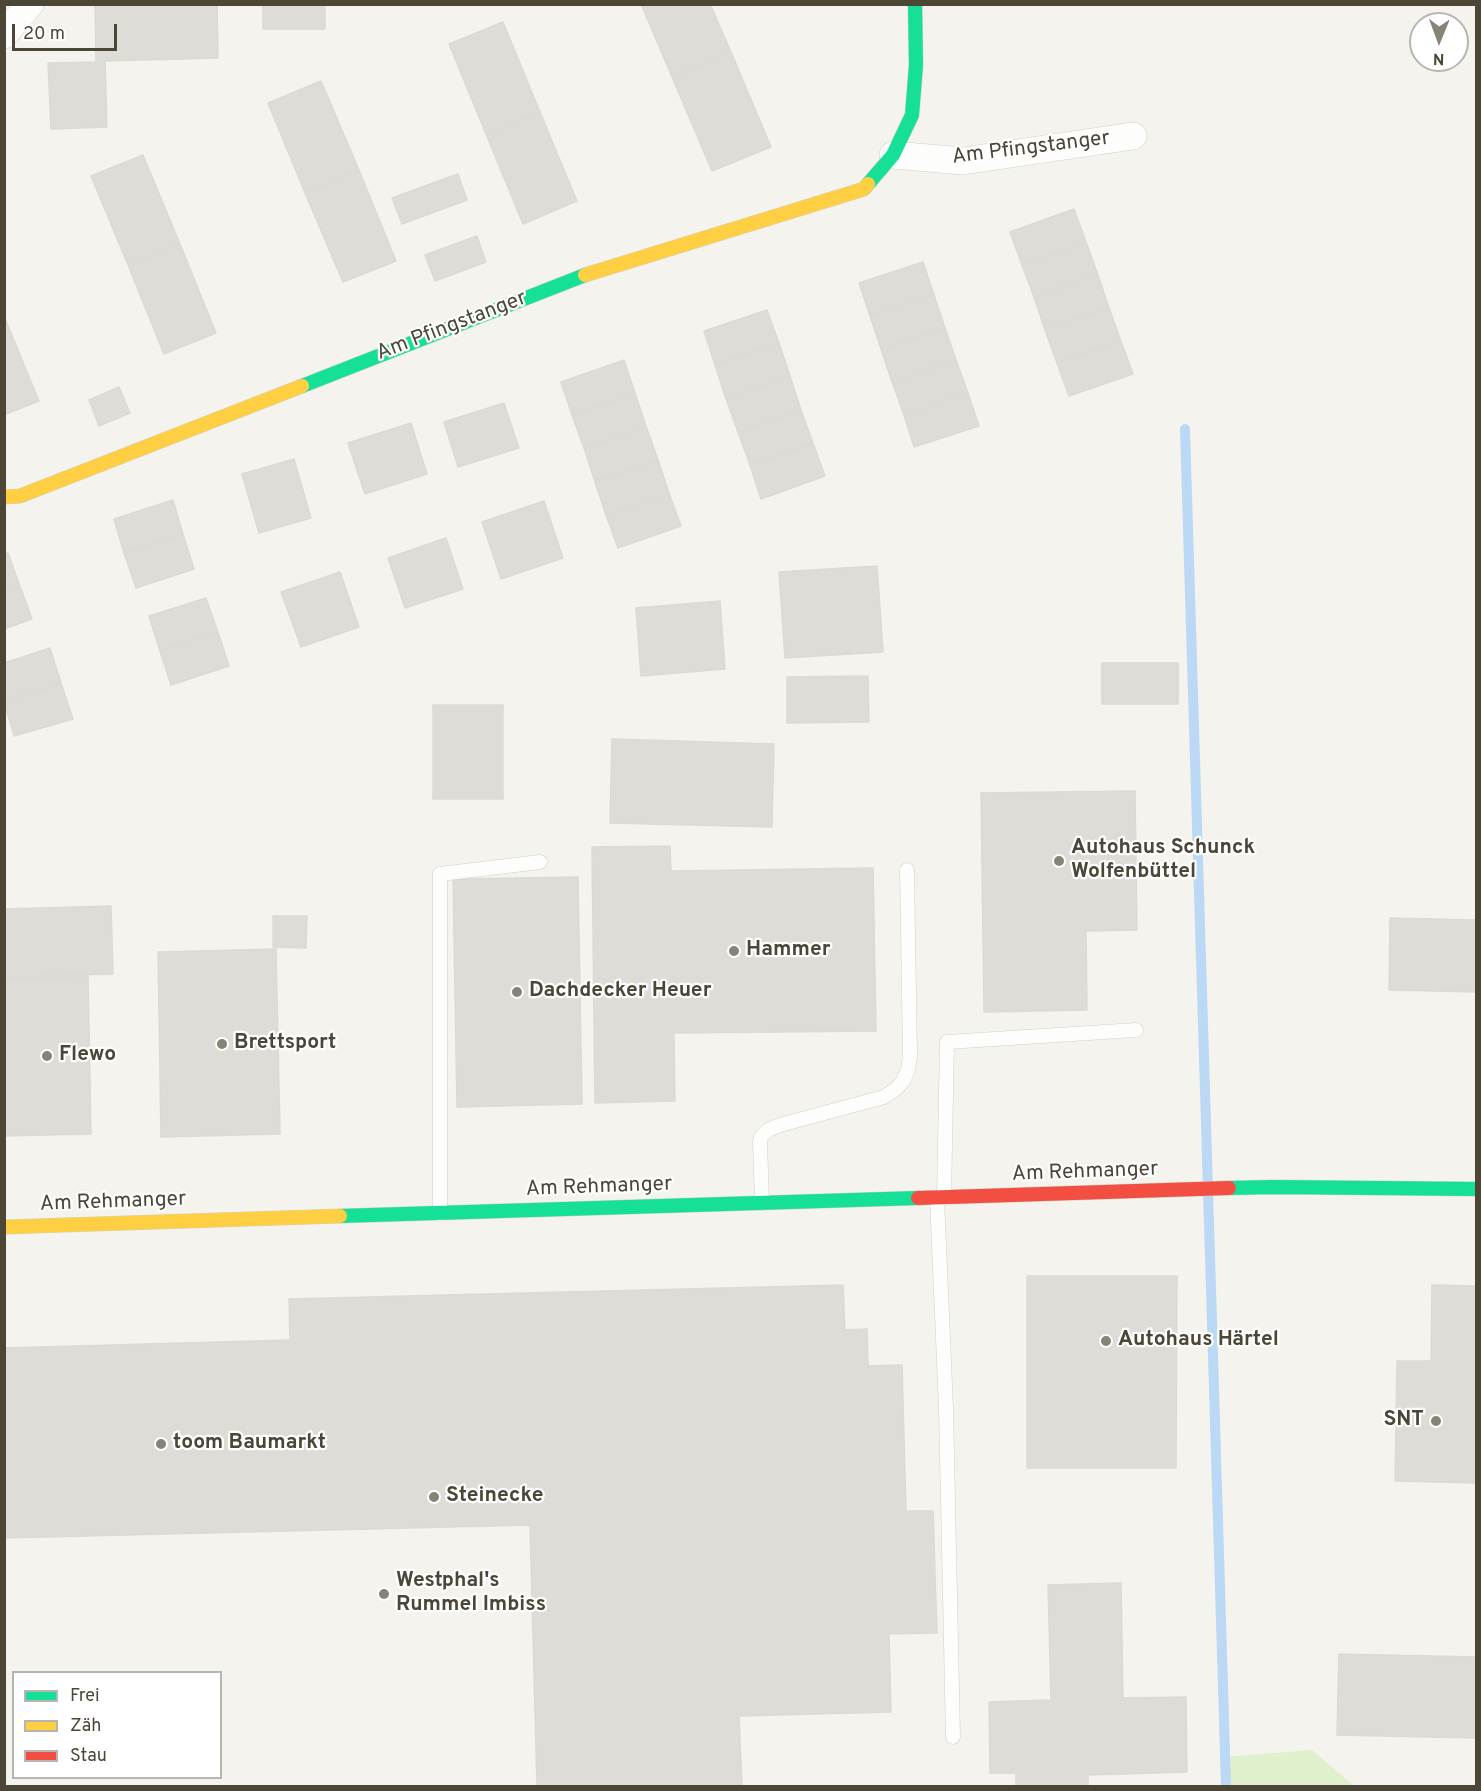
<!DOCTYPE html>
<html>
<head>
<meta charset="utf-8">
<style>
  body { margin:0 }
  #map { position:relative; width:1481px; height:1791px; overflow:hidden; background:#f4f3ee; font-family:Overpass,sans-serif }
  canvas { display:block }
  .frame { position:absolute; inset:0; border:6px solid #4c4637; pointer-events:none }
  .legend { position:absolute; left:12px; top:1671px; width:210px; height:108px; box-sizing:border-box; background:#fff; border:2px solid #b7b5af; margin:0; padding:8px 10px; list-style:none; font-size:18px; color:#4c4637 }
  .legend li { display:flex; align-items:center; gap:12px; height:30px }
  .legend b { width:30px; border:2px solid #b7b5af }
  .north { position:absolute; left:1409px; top:12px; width:60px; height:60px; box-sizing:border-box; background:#fff; border:2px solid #b7b5af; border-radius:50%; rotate:181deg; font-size:16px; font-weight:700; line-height:24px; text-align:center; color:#4c4637 }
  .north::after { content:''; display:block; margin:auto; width:21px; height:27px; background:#878377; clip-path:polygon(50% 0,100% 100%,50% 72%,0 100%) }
  .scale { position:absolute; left:12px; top:24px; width:105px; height:27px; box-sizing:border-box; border:3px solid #4c4637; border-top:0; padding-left:8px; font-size:18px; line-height:21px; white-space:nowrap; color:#4c4637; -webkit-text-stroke:4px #fff; paint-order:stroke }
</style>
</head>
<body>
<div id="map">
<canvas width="1481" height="1791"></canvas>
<div class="frame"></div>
<ul class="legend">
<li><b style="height:8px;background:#16e098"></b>Frei</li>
<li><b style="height:8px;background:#ffcf43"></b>Zäh</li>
<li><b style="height:8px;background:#f24e42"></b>Stau</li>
</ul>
<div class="north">N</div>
<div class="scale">20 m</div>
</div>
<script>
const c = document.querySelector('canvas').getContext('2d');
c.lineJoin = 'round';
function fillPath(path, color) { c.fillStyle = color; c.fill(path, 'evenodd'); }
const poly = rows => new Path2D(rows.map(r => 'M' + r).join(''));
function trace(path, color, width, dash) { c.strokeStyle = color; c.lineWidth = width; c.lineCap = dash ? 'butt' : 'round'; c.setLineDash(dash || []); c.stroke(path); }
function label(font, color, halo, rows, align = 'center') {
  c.font = font + ' Overpass,sans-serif'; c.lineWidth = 4.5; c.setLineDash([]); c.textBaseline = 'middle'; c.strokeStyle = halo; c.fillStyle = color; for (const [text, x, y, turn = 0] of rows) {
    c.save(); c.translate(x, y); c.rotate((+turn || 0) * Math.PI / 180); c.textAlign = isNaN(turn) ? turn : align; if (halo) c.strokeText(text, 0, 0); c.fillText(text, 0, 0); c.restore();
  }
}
const green = poly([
  [1312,1750,1354,1786,1226,1786,1225,1757]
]);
const stream = poly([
  [1185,429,1226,1786]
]);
const building = poly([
  [95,4,217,4,218,58,105,61,107,127,51,129,48,63,96,62,95,4],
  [263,4,325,4,325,29,263,29,263,4],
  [641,4,710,4,731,52,672,77,641,4],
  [503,22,540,112,486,134,449,44,503,22],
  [731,52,771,147,712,171,672,77,731,52],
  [321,81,359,170,305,193,268,103,321,81],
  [540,112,577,201,523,224,486,134,540,112],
  [143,155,180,244,128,265,91,176,143,155],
  [359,170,396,261,343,282,305,193,359,170],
  [458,174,467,200,402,224,392,198,458,174],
  [1074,209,1086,242,1022,265,1010,232,1074,209],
  [477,236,486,262,435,281,425,255,477,236],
  [1086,242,1098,275,1034,297,1022,265,1086,242],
  [180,244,216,333,164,354,128,265,180,244],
  [923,262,934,295,870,316,859,283,923,262],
  [1098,275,1109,308,1045,330,1034,297,1098,275],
  [934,295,945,328,881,349,870,316,934,295],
  [1109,308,1121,341,1057,363,1045,330,1109,308],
  [767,310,779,343,715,365,704,331,767,310],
  [4,316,39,401,4,415,4,316],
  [945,328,956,360,892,382,881,349,945,328],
  [1121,341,1133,374,1069,396,1057,363,1121,341],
  [779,343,790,376,726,399,715,365,779,343],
  [624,360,635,393,572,415,561,382,624,360],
  [956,360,968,393,904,415,892,382,956,360],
  [790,376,801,410,738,432,726,399,790,376],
  [119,387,130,413,99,426,89,400,119,387],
  [635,393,646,426,584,448,572,415,635,393],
  [968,393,979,426,914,447,904,415,968,393],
  [504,403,519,448,458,467,444,422,504,403],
  [801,410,813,443,750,465,738,432,801,410],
  [411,423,427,474,365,494,348,443,411,423],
  [646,426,658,460,595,482,584,448,646,426],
  [813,443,825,476,761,499,750,465,813,443],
  [294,459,311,518,259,533,242,474,294,459],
  [658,460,669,493,606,515,595,482,658,460],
  [669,493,681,526,618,548,606,515,669,493],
  [173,500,183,534,124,553,114,519,173,500],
  [544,501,563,558,501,579,482,522,544,501],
  [183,534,194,569,136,588,124,553,183,534],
  [446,538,463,589,405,608,388,558,446,538],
  [8,553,20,586,4,591,4,554,8,553],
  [877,566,883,652,785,658,779,572,877,566],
  [340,572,359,627,301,647,281,592,340,572],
  [20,586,32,619,4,629,4,591,20,586],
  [206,598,218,632,160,651,149,616,206,598],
  [720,601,725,669,641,676,636,608,720,601],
  [218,632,229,666,171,685,160,651,218,632],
  [50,648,61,683,4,701,4,663,50,648],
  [1102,663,1178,663,1178,704,1102,704,1102,663],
  [868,676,869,722,787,723,787,677,868,676],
  [61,683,73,719,14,736,4,701,61,683],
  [433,705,503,705,503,799,433,799,433,705],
  [612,739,774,744,772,827,610,823,612,739],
  [1135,791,1137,930,1086,931,1087,1010,984,1012,981,793,1135,791],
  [670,846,671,871,873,868,876,1031,674,1033,675,1101,595,1103,592,847,670,846],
  [578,877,582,1104,457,1107,453,879,578,877],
  [111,906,113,974,4,977,4,909,111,906],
  [273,916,307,916,306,948,273,947,273,916],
  [1390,918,1476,920,1476,992,1389,990,1390,918],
  [276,949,280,1134,161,1137,158,952,276,949],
  [88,976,91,1134,4,1136,4,978,88,976],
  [1027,1276,1177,1276,1176,1468,1027,1468,1027,1276],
  [843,1285,845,1330,867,1329,868,1366,902,1365,906,1511,933,1511,937,1633,889,1634,891,1712,739,1716,742,1786,537,1786,530,1525,4,1538,4,1348,290,1340,289,1299,843,1285],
  [1432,1285,1476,1286,1476,1483,1395,1481,1397,1361,1431,1361,1432,1285],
  [1121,1583,1123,1698,1186,1697,1187,1772,1088,1775,1088,1786,1016,1786,1016,1773,990,1773,989,1702,1051,1700,1048,1585,1121,1583],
  [1339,1654,1476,1657,1476,1738,1337,1735,1339,1654]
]);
const lane = poly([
  [937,1198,946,1408,953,1737],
  [944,1198,947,1042,1136,1030],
  [762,1203,760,1142,761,1137,768,1130,780,1125,884,1097,896,1089,903,1081,908,1070,910,1056,907,870],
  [440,1214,440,874,540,862]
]);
const street = poly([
  [4,35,30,4],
  [893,155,963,161,1133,136]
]);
const fast = poly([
  [868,184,893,155,912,115,916,65,915,4],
  [302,386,585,275],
  [1229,1188,1273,1187,1476,1189],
  [340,1216,918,1198]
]);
const slow = poly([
  [585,275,864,189,868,184],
  [4,497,20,496,302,386],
  [4,1227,340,1216]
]);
const jam = poly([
  [918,1198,1229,1188]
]);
const markers = [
  [1059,861,6,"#878377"],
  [734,951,6,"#878377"],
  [517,992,6,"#878377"],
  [222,1044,6,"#878377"],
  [47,1056,6,"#878377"],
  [1106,1341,6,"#878377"],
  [1436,1421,6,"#878377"],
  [161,1444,6,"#878377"],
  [434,1497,6,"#878377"],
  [384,1594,6,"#878377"]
];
const streetNames = [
  ["Am Pfingstanger",1031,149,-7],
  ["Am Pfingstanger",452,327,-21],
  ["Am Rehmanger",1085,1173,-2],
  ["Am Rehmanger",599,1188,-2],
  ["Am Rehmanger",113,1203,-2]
];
const poiNames = [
  ["Autohaus Schunck",1071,849],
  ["Wolfenbüttel",1071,873],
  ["Hammer",746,951],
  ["Dachdecker Heuer",529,992],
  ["Brettsport",234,1044],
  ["Flewo",59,1056],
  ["Autohaus Härtel",1118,1341],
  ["SNT",1424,1421,"right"],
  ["toom Baumarkt",173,1444],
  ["Steinecke",446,1497],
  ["Westphal's",396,1582],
  ["Rummel Imbiss",396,1606]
];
fillPath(green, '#dff0cc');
trace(stream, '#bbd8f5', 10);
fillPath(building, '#dedcd6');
trace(building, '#dcdad3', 1.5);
trace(lane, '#d2d0cb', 15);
trace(street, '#d2d0cb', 28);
trace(fast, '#d4d1c4', 15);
trace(slow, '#d4d1c4', 15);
trace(jam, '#d4d1c4', 15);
trace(lane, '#fdfdfc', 14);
trace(street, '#fdfdfc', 27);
trace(fast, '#16e098', 14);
trace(slow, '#ffcf43', 14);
trace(jam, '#f24e42', 14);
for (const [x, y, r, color] of markers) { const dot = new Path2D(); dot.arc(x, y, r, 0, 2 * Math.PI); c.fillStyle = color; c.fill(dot); trace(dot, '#fff', 2); }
label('21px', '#4c4637', '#fff', streetNames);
label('bold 21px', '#4c4637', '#fff', poiNames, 'left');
</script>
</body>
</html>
